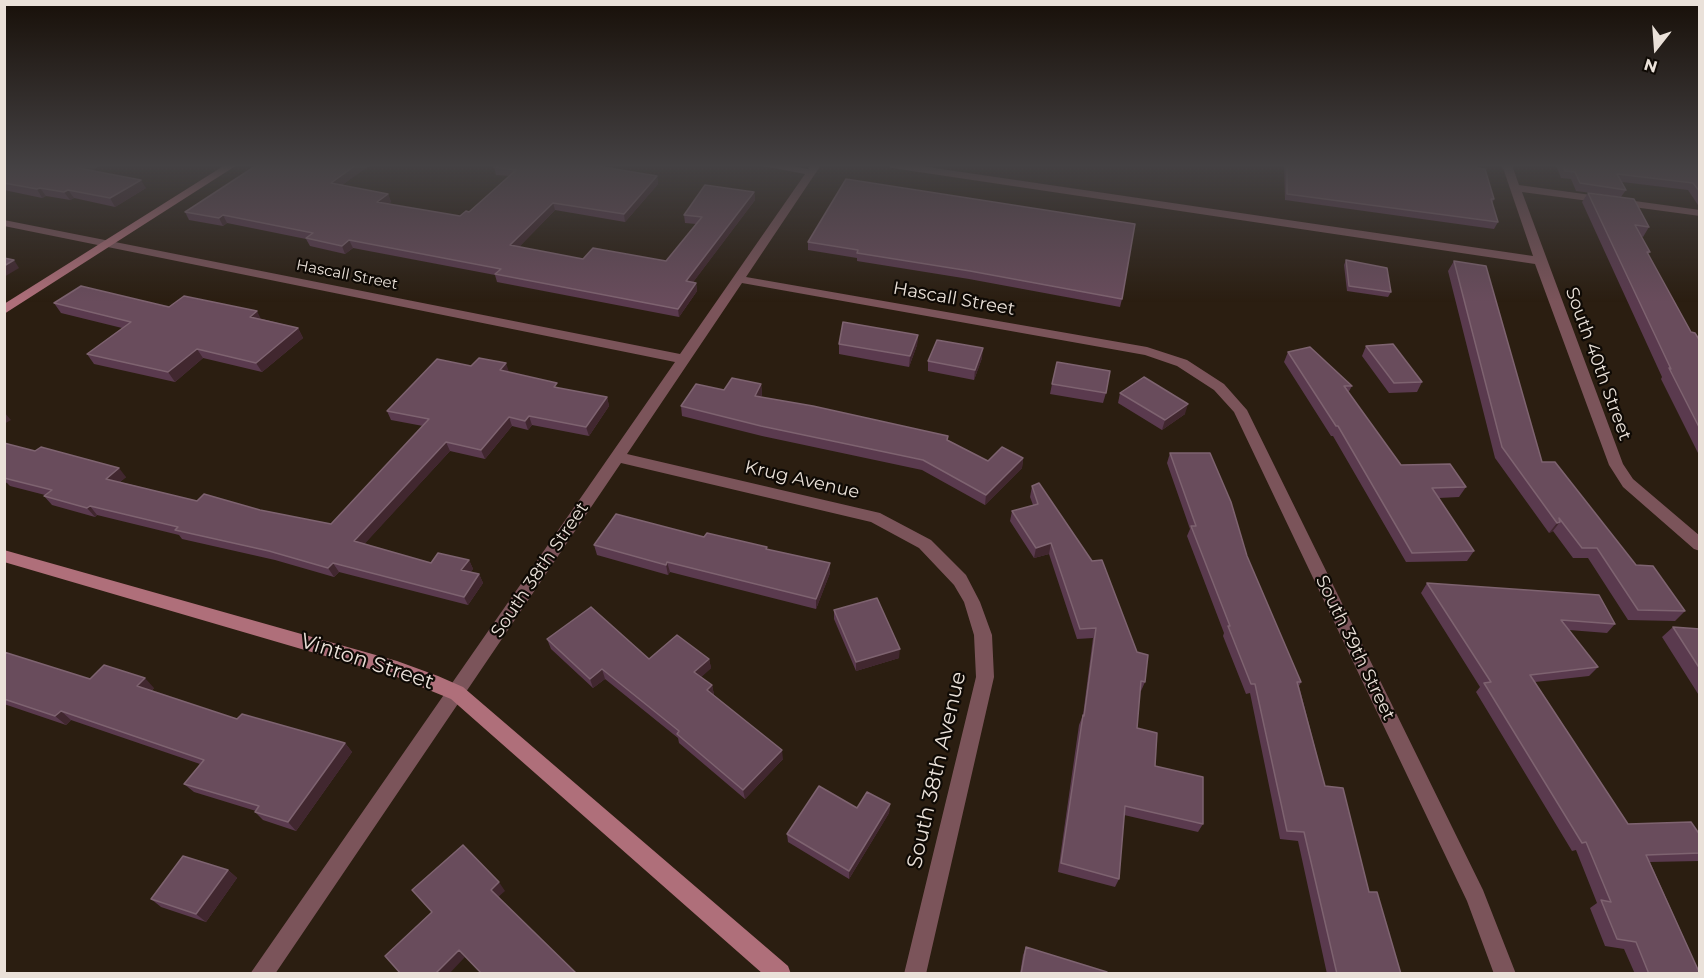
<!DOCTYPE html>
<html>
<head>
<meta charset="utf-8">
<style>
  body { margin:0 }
  #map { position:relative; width:1704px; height:978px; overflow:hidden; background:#2b1e11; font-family:Montserrat,sans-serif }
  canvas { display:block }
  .frame { position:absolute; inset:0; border:6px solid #eae1d9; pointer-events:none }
  .north { position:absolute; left:1626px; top:18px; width:60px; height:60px; -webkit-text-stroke:4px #0f0a05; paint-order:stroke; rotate:197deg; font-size:16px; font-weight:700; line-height:24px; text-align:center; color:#eae1d9 }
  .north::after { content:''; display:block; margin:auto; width:21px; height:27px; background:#eae1d9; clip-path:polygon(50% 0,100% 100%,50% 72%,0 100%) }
</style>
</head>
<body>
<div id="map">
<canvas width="1704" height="978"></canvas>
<div class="frame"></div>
<div class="north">N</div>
</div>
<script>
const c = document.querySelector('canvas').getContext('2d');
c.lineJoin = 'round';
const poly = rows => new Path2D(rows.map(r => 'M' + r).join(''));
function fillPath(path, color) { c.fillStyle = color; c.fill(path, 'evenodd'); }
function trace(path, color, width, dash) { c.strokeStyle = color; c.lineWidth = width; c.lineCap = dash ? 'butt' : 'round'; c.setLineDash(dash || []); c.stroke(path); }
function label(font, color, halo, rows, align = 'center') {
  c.font = font + ' Montserrat,sans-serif'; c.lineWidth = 4.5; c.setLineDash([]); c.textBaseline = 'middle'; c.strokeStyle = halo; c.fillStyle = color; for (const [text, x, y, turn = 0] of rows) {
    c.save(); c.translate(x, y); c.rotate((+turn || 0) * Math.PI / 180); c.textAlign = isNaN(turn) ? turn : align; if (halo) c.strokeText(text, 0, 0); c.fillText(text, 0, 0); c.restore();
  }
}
const street = poly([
  [758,165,786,165,808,169,811,165,821,165,746,277,1147,347,1187,360,1224,384,1247,410,1483,890,1516,974,1494,974,1467,901,1234,412,1214,390,1177,366,1145,355,742,283,627,454,880,513,931,540,966,575,980,602,992,635,994,677,926,974,904,974,976,677,974,635,964,602,954,585,919,548,871,522,621,463,275,974,250,974,675,362,4,226,4,220,680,354,805,174,758,165],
  [887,165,914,165,1533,256,1502,165,1512,165,1519,185,1700,210,1700,216,1522,192,1623,464,1633,479,1700,536,1700,551,1694,549,1623,487,1609,465,1535,264,892,168,887,165]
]);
const secondary = poly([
  [225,165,237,165,4,314,4,304,225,165],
  [4,550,397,661,438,676,463,687,788,966,791,974,763,974,451,699,397,677,4,562,4,550]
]);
const wall = poly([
  [4,165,101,165,92,170,146,188,115,207,74,198,70,200,46,196,42,198,4,190],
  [257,165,370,165,342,185,388,194,391,202,388,204,460,216,469,212,509,176,496,175,494,167,496,165,596,165,596,166,657,176,658,184,625,222,555,210,519,247,583,259,666,261,696,224,685,223,684,215,754,192,755,200,693,282,696,283,697,291,679,317,497,282,495,275,353,248,345,254,310,246,306,239,227,223,223,226,189,220,185,212],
  [1284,165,1475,165,1494,199,1492,204,1498,222,1494,229,1285,200],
  [1556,165,1700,165,1700,205,1698,205,1688,190,1622,182,1626,190,1621,197,1576,191,1571,179,1561,178],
  [846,179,1122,299,1120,307,969,279,857,261,857,258,808,250,808,242],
  [1588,193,1649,227,1643,237,1641,236,1650,252,1648,254,1691,332,1700,341,1700,457,1661,379,1662,377,1582,202],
  [1346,260,1391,292,1388,297,1347,291,1344,265],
  [1454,261,1542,462,1636,565,1685,611,1675,621,1628,620,1588,558,1573,558,1553,531,1549,533,1495,458,1448,271],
  [54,303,169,307,262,319,298,328,303,338,262,372,203,358,175,382,94,364,87,354,122,328,61,313],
  [918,335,917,345,909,367,839,354,839,344],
  [1366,346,1422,382,1417,392,1389,393,1362,356],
  [1288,352,1352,386,1348,393,1401,465,1466,487,1459,497,1439,498,1474,551,1467,561,1406,562,1333,436,1331,436,1284,362],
  [982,358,974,380,928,371,928,361],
  [471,366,509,372,559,388,607,397,609,406,589,436,532,425,528,430,512,426,485,459,450,451,364,544,431,563,469,560,473,569,470,572,479,574,483,583,468,605,339,572,334,577,275,560,182,539,179,535,97,515,95,517,52,505,44,496,45,495,10,486,7,483,4,482,4,443,126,477,120,482,197,501,260,510,331,524,423,426,391,420,387,411],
  [761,384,762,394,761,397,948,440,988,461,1023,458,1022,468,985,505,922,470,762,436,682,416,681,406,724,390],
  [1052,384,1106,393,1103,403,1050,394],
  [1120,393,1185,414,1162,430,1118,403],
  [1170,453,1247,556,1301,682,1299,686,1325,786,1369,892,1401,974,1327,974,1298,841,1280,839,1250,693,1246,694,1223,636,1224,633,1187,536,1190,529,1167,463],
  [1032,486,1145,682,1141,691,1140,691,1137,728,1155,766,1203,824,1198,832,1124,815,1119,879,1115,887,1058,872,1079,725,1083,715,1093,638,1077,639,1049,554,1034,558,1010,521,1012,511,1033,505,1030,497],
  [704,537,767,547,767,549,830,563,830,573,816,609,670,572,668,575,597,555,594,545],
  [1427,583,1615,624,1607,633,1569,630,1598,667,1589,676,1535,682,1628,824,1700,835,1699,861,1650,862,1700,974,1635,974,1624,949,1605,946,1590,908,1597,903,1576,850,1572,851,1476,692,1480,687,1421,593],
  [834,610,899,658,856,671,834,619],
  [1673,627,1700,629,1700,697,1662,637],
  [547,639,649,659,709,659,711,668,701,677,712,685,714,695,713,696,783,759,745,799,679,743,678,738,605,679,593,688,551,649],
  [4,652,90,679,154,688,151,691,237,719,345,743,352,752,296,831,263,820,255,812,256,811,194,792,184,784,200,764,71,720,66,725,4,704],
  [890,804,889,813,849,879,788,842,787,834,857,808],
  [228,870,237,878,206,922,161,907,151,899],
  [1026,947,1107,974,1020,974,1023,955]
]);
const shadedWall = poly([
  [83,165,101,165,83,176,78,168],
  [356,165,370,165,334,191,331,183],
  [657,176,658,184,625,222,624,214],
  [141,180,146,188,115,207,110,198],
  [40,188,46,196,42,198,37,189],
  [68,190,74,198,70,200,64,192],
  [754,192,755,200,688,289,686,281],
  [388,194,391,202,380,210,377,202],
  [553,203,555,210,513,253,510,245],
  [223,215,227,223,223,226,219,218],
  [349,240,353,248,345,254,342,246],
  [14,260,19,268,4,277,4,266],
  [696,283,697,291,679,317,678,309],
  [257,311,262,321,250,317],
  [298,328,303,338,262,372,256,363],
  [918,335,917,345,909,367,910,356],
  [983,348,982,358,974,380,975,370],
  [197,349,203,358,175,382,168,372],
  [506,363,509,372,500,370],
  [761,384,762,394,756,406,755,396],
  [607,397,609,406,589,436,586,427],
  [1188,404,1185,414,1162,430,1165,420],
  [4,412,11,420,4,424],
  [529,416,532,425,528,430,525,421],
  [509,417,512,426,485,459,481,450],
  [446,442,450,451,359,550,354,541],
  [1023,458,1022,468,985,505,986,495],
  [119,468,126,477,113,488,106,479],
  [90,506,97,515,95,517,87,508],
  [1560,522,1552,532,1549,533,1557,523],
  [1051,543,1049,554,1034,558,1036,548],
  [469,560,473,569,466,579,461,570],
  [667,562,670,572,668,575,666,565],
  [333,563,339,572,334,577,328,568],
  [830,563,830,573,816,609,816,599],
  [479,574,483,583,468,605,464,597],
  [900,649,899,658,856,671,856,662],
  [709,659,711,668,696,682,694,672],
  [602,669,605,679,593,688,590,679],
  [145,678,154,688,146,695,137,686],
  [712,685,714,695,709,700,707,690],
  [61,711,71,720,66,725,55,716],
  [345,743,352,752,296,831,288,822],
  [782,750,783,759,745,799,743,790],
  [890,804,889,813,849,879,849,871],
  [228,870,237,878,206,922,196,914],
  [499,882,505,891,497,898,491,890],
  [459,950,465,957,449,974,435,974]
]);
const building = poly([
  [4,165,83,165,78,168,141,180,110,198,68,190,64,192,40,188,37,189,4,183,4,165],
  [257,165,356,165,331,183,388,194,377,202,460,216,466,211,469,212,516,170,494,167,496,165,591,165,657,176,624,214,553,203,510,245,583,259,593,248,666,261,702,217,684,215,705,185,754,192,686,281,696,283,678,309,495,274,501,269,349,240,342,246,306,238,313,233,223,215,219,218,185,212,257,165],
  [1287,165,1475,165,1476,168,1485,169,1494,199,1491,199,1498,222,1287,194,1287,165],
  [1563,165,1700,165,1700,192,1693,183,1617,174,1626,190,1580,183,1575,172,1565,171,1563,165],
  [846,179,1135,224,1122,299,970,271,857,253,858,250,808,242,846,179],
  [1588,193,1634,199,1649,227,1635,225,1650,252,1647,252,1691,332,1695,333,1700,341,1700,429,1669,368,1671,369,1588,193],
  [4,258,14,260,4,266,4,258],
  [1346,260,1387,268,1391,292,1349,286,1346,260],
  [1454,261,1486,266,1542,462,1555,462,1636,565,1653,566,1685,611,1638,610,1597,548,1582,548,1559,518,1560,522,1557,523,1502,447,1454,261],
  [81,286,169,307,184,296,257,311,250,317,298,328,256,363,197,349,168,372,87,354,131,322,54,303,81,286],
  [843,322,918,335,910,356,839,344,843,322],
  [937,340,983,348,975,370,928,361,937,340],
  [1393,344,1422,382,1394,383,1366,346,1393,344],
  [1310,347,1352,386,1344,386,1401,465,1450,464,1466,487,1432,488,1474,551,1412,553,1338,426,1336,426,1288,352,1310,347],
  [479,358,506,363,500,370,557,383,554,387,607,397,586,427,529,416,525,421,509,417,481,450,446,442,354,541,431,563,438,553,469,560,461,570,479,574,464,597,333,563,328,568,269,551,175,530,178,527,90,506,87,508,44,496,52,490,4,478,4,443,35,451,41,447,119,468,106,479,197,501,204,494,260,510,331,524,429,419,387,411,437,359,471,366,479,358],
  [1057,362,1110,371,1106,393,1052,384,1057,362],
  [1144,377,1188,404,1165,420,1120,393,1144,377],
  [732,378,761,384,755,396,813,406,948,436,947,440,988,461,1002,447,1023,458,986,495,923,460,761,426,681,406,696,384,724,390,732,378],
  [1170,453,1210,453,1231,502,1247,556,1301,682,1297,682,1325,786,1343,788,1369,892,1377,892,1401,974,1337,974,1304,832,1287,831,1255,684,1251,684,1228,626,1230,626,1191,526,1196,526,1170,453],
  [1039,483,1092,561,1102,560,1137,652,1148,655,1145,682,1141,681,1137,728,1157,733,1155,766,1203,777,1203,824,1125,806,1119,879,1061,863,1083,715,1084,716,1096,628,1080,629,1051,543,1036,548,1012,511,1038,504,1032,486,1039,483],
  [616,514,704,537,707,533,767,547,766,549,830,563,816,599,667,562,666,565,594,545,616,514],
  [1427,583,1599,595,1615,624,1561,620,1598,667,1530,675,1628,824,1691,822,1700,835,1700,853,1646,855,1700,974,1649,974,1636,942,1617,939,1601,900,1611,902,1586,842,1582,843,1484,683,1491,682,1427,583],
  [877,598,900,649,856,662,834,610,877,598],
  [591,607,649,659,677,635,709,659,694,672,712,685,707,690,782,750,743,790,677,734,679,731,602,669,590,679,547,639,591,607],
  [1673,627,1700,629,1700,669,1673,627],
  [4,652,90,679,104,665,145,678,137,686,237,719,242,714,345,743,288,822,255,812,259,806,184,784,204,760,61,711,55,716,4,699,4,652],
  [819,786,857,808,867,792,890,804,849,871,787,834,819,786],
  [463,845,499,882,491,890,577,974,482,974,459,950,435,974,401,974,385,956,432,912,412,890,463,845],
  [183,856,228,870,196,914,151,899,183,856],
  [1026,947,1107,972,1107,974,1021,974,1026,947]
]);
const farStreetnames = [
  ["Hascall Street",347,275,11]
];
const streetNames = [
  ["Hascall Street",954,299,10],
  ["South 40th Street",1598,364,70],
  ["Krug Avenue",802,480,13],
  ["South 38th Street",540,570,-56],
  ["South 39th Street",1355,648,64]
];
const nearStreetnames = [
  ["Vinton Street",367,662,18],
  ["South 38th Avenue",937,770,-77]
];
fillPath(street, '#7b545a');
fillPath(secondary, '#af6f7a');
fillPath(wall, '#5a3a4e');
fillPath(shadedWall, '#41272f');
fillPath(building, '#694c5c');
trace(building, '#7e6370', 1.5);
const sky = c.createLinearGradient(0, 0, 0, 302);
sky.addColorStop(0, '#181009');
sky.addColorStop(0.55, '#444143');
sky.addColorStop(1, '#44414300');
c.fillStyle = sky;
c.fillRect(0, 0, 1704, 302);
label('15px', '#eae1d9', '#0f0a05', farStreetnames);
label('18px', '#eae1d9', '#0f0a05', streetNames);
label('21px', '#eae1d9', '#0f0a05', nearStreetnames);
</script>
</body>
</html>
